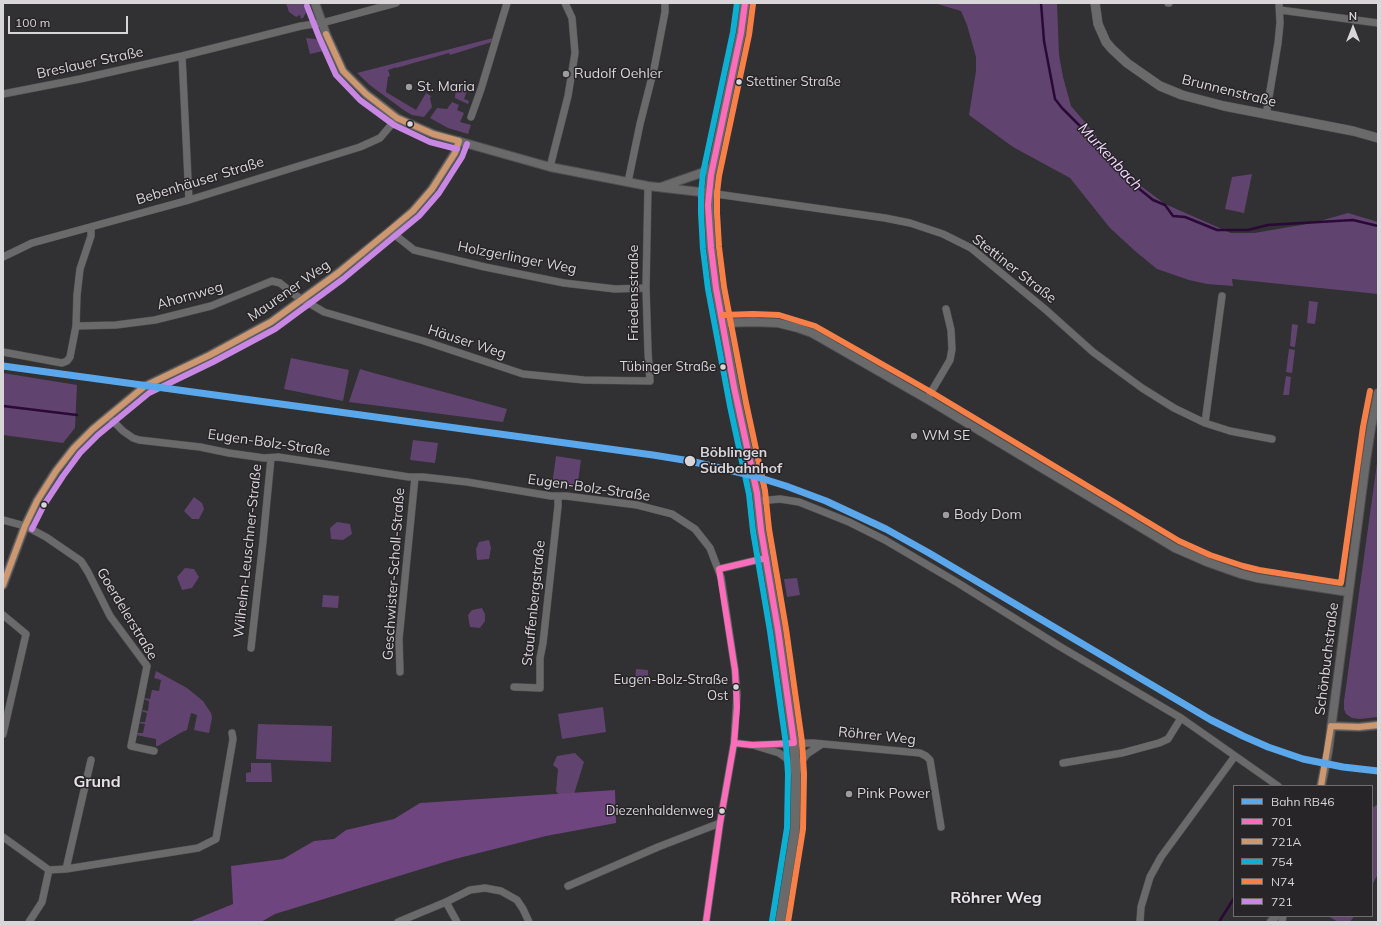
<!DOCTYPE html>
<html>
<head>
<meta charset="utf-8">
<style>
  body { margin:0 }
  #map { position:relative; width:1381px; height:925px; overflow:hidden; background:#313032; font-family:Mulish,sans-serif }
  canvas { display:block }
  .frame { position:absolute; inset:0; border:4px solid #d8d6d9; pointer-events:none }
  .legend { position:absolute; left:1233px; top:785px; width:140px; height:132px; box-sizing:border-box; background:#282529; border:1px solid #6e6c6f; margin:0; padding:5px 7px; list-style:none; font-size:12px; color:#d8d6d9 }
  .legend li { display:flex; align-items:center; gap:8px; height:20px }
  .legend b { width:20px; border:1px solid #6e6c6f }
  .north { position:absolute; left:1333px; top:8px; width:40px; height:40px; -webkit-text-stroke:3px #282529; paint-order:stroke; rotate:0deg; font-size:11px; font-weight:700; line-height:16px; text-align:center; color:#d8d6d9 }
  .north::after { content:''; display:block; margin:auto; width:14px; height:18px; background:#d8d6d9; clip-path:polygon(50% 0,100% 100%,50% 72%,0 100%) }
  .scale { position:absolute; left:8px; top:16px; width:120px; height:18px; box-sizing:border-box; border:2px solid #d8d6d9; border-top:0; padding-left:5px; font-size:12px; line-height:14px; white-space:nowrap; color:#d8d6d9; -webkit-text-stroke:3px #282529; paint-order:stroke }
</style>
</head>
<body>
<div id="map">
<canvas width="1381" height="925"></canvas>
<div class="frame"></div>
<ul class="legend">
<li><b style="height:5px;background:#5aa8eb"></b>Bahn RB46</li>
<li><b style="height:5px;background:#fb6dba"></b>701</li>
<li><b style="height:5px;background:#cd976f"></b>721A</li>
<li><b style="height:5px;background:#0dafd3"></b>754</li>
<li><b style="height:5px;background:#f78048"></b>N74</li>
<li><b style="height:5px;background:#c787e3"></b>721</li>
</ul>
<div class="north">N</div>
<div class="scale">100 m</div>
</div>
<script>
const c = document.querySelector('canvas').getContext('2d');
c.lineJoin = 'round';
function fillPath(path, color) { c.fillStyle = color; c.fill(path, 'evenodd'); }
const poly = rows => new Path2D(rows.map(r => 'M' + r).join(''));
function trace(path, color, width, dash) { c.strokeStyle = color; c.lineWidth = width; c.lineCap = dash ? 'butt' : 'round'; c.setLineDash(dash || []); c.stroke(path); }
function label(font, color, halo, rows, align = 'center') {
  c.font = font + ' Mulish,sans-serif'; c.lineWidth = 3; c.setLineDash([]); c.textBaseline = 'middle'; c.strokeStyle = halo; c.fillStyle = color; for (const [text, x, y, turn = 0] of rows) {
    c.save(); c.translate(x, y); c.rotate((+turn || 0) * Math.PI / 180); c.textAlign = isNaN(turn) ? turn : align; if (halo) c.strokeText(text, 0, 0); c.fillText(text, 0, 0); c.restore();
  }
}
const green = poly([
  [286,3,307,3,307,11,303,18,301,19,300,15,296,17,289,12],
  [934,3,1057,3,1059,55,1063,77,1071,106,1137,183,1165,204,1231,233,1254,233,1313,223,1348,213,1378,222,1378,294,1232,279,1233,286,1207,284,1189,280,1157,269,1135,251,1110,228,1070,178,1013,147,969,115,976,71,976,57,967,25,961,11],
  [306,38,315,39,318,41,323,51,310,54],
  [493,38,492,42,450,55,449,53,396,68,394,67,394,68,388,70,390,76,388,77,386,92,416,110,426,93,431,96,430,98,432,107,424,117,412,115,405,111,371,86,357,73],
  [471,80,464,99,469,101,468,104,455,98,456,85,467,89],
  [452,102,459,105,457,110,464,113,460,122,471,125,468,134,448,128,430,118,437,108,447,109],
  [1252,174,1244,213,1225,209,1232,177],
  [1309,301,1318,302,1315,324,1307,323],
  [1292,324,1298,325,1295,347,1290,346],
  [1289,349,1295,350,1292,373,1286,372],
  [291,358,349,370,343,401,284,389],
  [360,369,370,372,507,409,503,422,349,402],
  [3,373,77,385,75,428,63,443,3,435],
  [1286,376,1291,377,1289,395,1283,395],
  [413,440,438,443,435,463,410,460],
  [556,456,581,460,577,489,552,485],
  [1378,456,1378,717,1360,719,1352,718,1346,714,1344,709,1344,701],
  [194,497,202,503,204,509,199,519,192,519,184,511],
  [337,522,350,524,352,534,343,540,331,539,330,528],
  [489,540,491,548,489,559,477,560,476,549,479,542],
  [185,568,194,569,199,577,192,588,182,590,177,577],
  [797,578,800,595,787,597,784,579],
  [323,595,339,596,338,608,322,607],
  [482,608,485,614,485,621,480,628,470,627,468,615,472,610],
  [636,669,648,670,648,682,635,681],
  [156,671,187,688,203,701,211,713,212,718,209,733,194,730,197,715,191,713,187,730,182,732,158,746,156,746,156,739,136,735,137,733,143,733,145,724,139,723,139,722,145,722,147,713,141,711,142,710,148,711,149,701,143,699,143,698,150,699,152,690,159,691,161,680,154,678],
  [603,707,606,732,562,739,558,714],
  [258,724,332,726,331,762,256,759],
  [575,753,584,762,574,794,559,795,556,791,558,769,553,765,557,756],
  [251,763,271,763,272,782,246,782,246,773,251,772],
  [1378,804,1378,874,1372,885,1372,808],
  [1328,916,1354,916,1350,922,1338,922]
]);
const forest = poly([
  [615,790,616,823,546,836,451,860,275,914,261,922,189,922,233,904,231,866,283,859,314,841,334,839,346,830,394,819,420,803]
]);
const stream = poly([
  [1041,3,1044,41,1055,99,1062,108,1099,145,1101,151,1110,161,1119,165,1132,183,1153,200,1165,205,1173,216,1185,217,1217,230,1248,230,1268,225,1353,220,1378,226],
  [3,406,77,415],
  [1219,922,1234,898]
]);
const minor = poly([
  [1168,3,1169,3],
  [1280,10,1378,23],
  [182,56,189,200],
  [3,94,80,79,182,56,301,26,322,23,396,3],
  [1266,115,1278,43,1280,23,1279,3],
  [471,117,481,89,507,3],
  [550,167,568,96,575,53,572,18,565,3],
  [628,182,640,124,654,69,665,12,665,3],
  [709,193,885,218,910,223,943,234,971,248,1046,310,1093,352,1142,388,1174,408,1205,423,1230,431,1272,439],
  [91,227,91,236,80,269,77,295,76,326,116,325,155,320,211,306,272,281,280,283,295,295,324,312,424,341,523,374,584,380,650,381,648,352,646,288,648,186],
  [390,231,414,250,485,267,564,283,615,289,646,288],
  [3,257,32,243,189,200,360,147,380,138,397,118],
  [3,352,62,363,67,361,70,357,76,326],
  [927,399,950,360,952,349,951,330,946,309],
  [108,416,123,431,133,438,139,440,200,447,229,453,264,458,278,457,325,464,409,477,423,477,467,482,551,496,566,496,637,505,672,514,695,529,710,548,721,577,735,670,737,695,734,743,720,823,706,922],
  [1205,423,1222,296],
  [758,501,780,499,799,502,849,522,885,540,958,583,1059,646,1181,718,1278,786],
  [3,520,25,526,46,537,81,561,88,572,110,616,147,666,131,746,154,751],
  [719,569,766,558],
  [3,615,26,634,3,734],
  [251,648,263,541,271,458],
  [400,672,399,639,415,477],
  [514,687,540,688,540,658,543,643,558,506,558,497],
  [734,743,752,745,813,743,920,753,926,756,930,760,941,827],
  [756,746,779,753,786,758,796,774],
  [1063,763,1122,753,1159,743,1168,739,1181,718],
  [797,772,801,762,807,754,822,744],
  [3,837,49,870,66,869,198,848,216,839,233,739,232,733],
  [66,869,91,760],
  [568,886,658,847,720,823],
  [446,902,457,922],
  [29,922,42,902,49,870],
  [398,922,446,902,470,890,485,888,501,891,517,900,523,909,529,922],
  [1140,922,1141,907,1150,877,1161,857,1235,756],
  [1282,922,1283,916]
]);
const tertiary = poly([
  [315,3,326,34,343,71,366,94,397,118,408,123,433,134,550,167,648,186,709,193],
  [661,187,701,173,713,167],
  [723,323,753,322,778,323,798,328,812,333,927,399,1175,548,1207,562,1241,574,1257,578,1348,592],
  [3,585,25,526,37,501,56,471,74,448,93,429,145,386,210,355,271,322,338,273,390,231,413,211,432,189,455,153,459,141],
  [1331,726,1359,727,1378,725],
  [1321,786,1328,752,1366,461,1371,428,1378,393],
  [1271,922,1276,916]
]);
const secondary = poly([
  [745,3,741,33,711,175,709,193,709,213,711,248,716,288,738,405,757,493,761,530,778,630,794,743,796,774,795,829,780,922],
  [1095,3,1098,24,1106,42,1112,49,1127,63,1160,86,1182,95,1224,106,1353,131,1378,138]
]);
const bus1 = poly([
  [734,743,752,745,794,743,778,630,761,530,757,493,734,387,716,288,711,248,708,205,711,175,741,33,745,3],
  [706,922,720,823,734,743,737,707,735,670,719,569,766,558]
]);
const bus2 = poly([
  [326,34,343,71,366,94,397,118,433,134,459,141],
  [3,585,25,526,37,501,56,471,74,448,93,429,145,386,210,355,271,322,338,273,413,211,432,189,455,153,459,141],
  [1331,726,1359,727,1378,725],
  [1321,786,1331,726]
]);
const bus3 = poly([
  [737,3,733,32,703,173,701,193,701,213,703,249,708,289,730,406,749,494,753,531,770,631,786,744,788,774,787,828,772,921]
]);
const bus4 = poly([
  [753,4,749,35,719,176,717,193,717,213,719,247,724,287,746,403,765,491,769,529,786,629,802,742,804,774,803,829,788,922],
  [723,315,753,314,779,315,815,326,931,392,1179,541,1210,555,1243,566,1259,570,1341,583,1363,427,1370,391]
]);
const bus5 = poly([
  [307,6,319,37,336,75,360,100,394,125,430,142,457,149],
  [32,529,44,505,63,476,80,453,98,435,149,393,213,362,275,329,343,279,419,216,439,193,462,157,467,144]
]);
const rail1 = poly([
  [3,366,653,455,690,461,754,476,786,486,826,501,886,529,929,553,1211,720,1243,736,1268,747,1303,759,1343,767,1378,771]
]);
const markers = [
  [566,74,4,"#9e9c9f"],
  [739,82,3.5,"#d8d6d9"],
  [409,87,4,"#9e9c9f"],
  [410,124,3.5,"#d8d6d9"],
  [723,367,3.5,"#d8d6d9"],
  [914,436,4,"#9e9c9f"],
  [690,461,6,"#d8d6d9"],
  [44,505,3.5,"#d8d6d9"],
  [946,515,4,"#9e9c9f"],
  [736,687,3.5,"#d8d6d9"],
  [849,794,4,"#9e9c9f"],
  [722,811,3.5,"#d8d6d9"]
];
const busNames = [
  ["Stettiner Straße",746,82,"left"],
  ["Tübinger Straße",716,367],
  ["Eugen-Bolz-Straße",728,680],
  ["Ost",728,696],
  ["Diezenhaldenweg",714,811]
];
const streetNames = [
  ["Breslauer Straße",90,63,-12],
  ["Brunnenstraße",1229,91,14],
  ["Bebenhäuser Straße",200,181,-17],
  ["Holzgerlinger Weg",517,258,11],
  ["Stettiner Straße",1014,269,38],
  ["Maurener Weg",289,291,-35],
  ["Friedensstraße",634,293,-90],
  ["Ahornweg",190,296,-16],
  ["Häuser Weg",467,342,18],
  ["Eugen-Bolz-Straße",269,443,8],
  ["Eugen-Bolz-Straße",589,488,8],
  ["Wilhelm-Leuschner-Straße",248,551,-84],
  ["Geschwister-Scholl-Straße",394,574,-86],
  ["Stauffenbergstraße",534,603,-84],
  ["Goerdelerstraße",127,614,59],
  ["Schönbuchstraße",1327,659,-83],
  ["Röhrer Weg",877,736,6]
];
const poiNames = [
  ["Rudolf Oehler",574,74],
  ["St. Maria",417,87],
  ["WM SE",922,436],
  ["Body Dom",954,515],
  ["Pink Power",857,794]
];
const stopNames = [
  ["Böblingen",700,453],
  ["Südbahnhof",700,469]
];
const waterNames = [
  ["Murkenbach",1110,157,47]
];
const quarterNames = [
  ["Grund",97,782],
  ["Röhrer Weg",996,898]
];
fillPath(green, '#61436f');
fillPath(forest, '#6e457e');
trace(stream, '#2a0936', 2.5);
trace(minor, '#4f4e50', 8);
trace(tertiary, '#4f4e50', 10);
trace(secondary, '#4f4e50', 10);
trace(minor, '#6b6a6b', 7);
trace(tertiary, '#6b6a6b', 8);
trace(secondary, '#6b6a6b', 9);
trace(bus1, '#fb6dba', 6);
trace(bus2, '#cd976f', 6);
trace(bus3, '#0dafd3', 6);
trace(bus4, '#f78048', 6);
trace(bus5, '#c787e3', 6);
trace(rail1, '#5aa8eb', 7);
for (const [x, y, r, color] of markers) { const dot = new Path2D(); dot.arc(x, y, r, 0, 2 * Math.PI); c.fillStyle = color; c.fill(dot); trace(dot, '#282529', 1.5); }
label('13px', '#d8d6d9', '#282529', busNames, 'right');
label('14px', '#d8d6d9', '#282529', streetNames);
label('14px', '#d8d6d9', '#282529', poiNames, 'left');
label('bold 14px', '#d8d6d9', '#282529', stopNames, 'left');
label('italic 15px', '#f3d9ff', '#282529', waterNames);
label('bold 16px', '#e6e3e8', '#282529', quarterNames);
</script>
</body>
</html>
